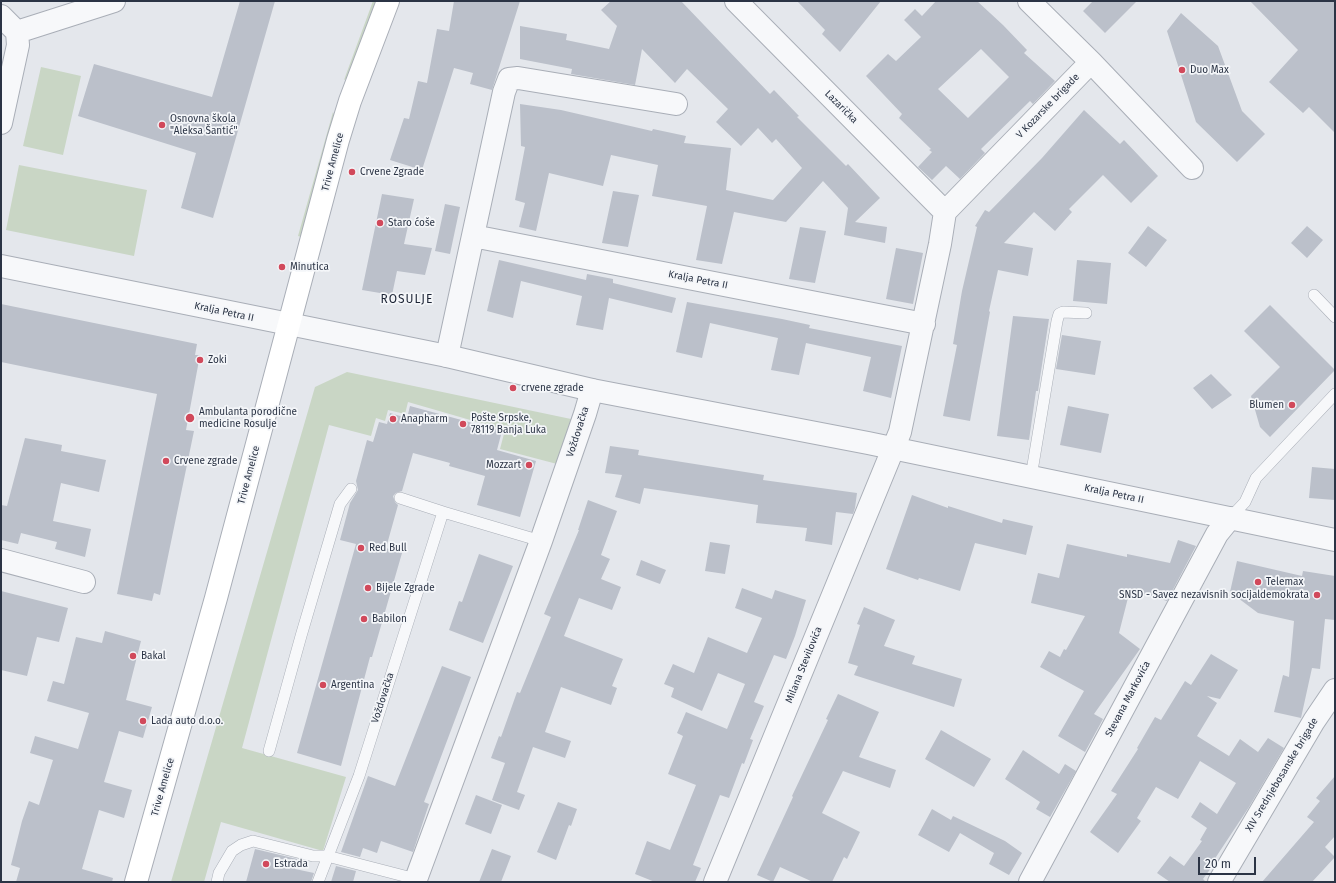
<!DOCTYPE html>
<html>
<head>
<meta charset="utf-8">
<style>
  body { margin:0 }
  #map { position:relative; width:1336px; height:883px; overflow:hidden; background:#e4e7ec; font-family:"Fira Sans",sans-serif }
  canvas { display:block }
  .frame { position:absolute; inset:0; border:2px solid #2b3445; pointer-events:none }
  .scale { position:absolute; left:1198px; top:857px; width:58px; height:18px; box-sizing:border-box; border:2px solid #2b3445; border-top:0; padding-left:5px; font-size:12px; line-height:14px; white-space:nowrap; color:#2b3445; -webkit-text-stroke:3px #f4f6f9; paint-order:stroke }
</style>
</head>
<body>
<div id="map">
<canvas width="1336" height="883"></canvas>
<div class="frame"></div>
<div class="scale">20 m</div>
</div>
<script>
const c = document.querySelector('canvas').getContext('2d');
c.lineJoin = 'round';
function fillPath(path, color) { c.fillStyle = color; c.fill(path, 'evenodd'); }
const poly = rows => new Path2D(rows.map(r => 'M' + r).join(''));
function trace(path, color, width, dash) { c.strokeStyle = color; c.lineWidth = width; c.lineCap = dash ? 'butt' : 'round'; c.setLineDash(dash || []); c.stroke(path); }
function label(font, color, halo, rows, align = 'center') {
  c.font = font + ' "Fira Sans",sans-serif'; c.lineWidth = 3.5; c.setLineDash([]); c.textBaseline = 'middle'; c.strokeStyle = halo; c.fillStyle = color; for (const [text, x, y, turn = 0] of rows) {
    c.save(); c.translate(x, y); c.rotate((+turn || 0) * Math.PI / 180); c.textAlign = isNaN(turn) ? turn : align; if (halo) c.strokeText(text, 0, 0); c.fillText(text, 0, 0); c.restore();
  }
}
const green = poly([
  [373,1,377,1,348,78,344,80],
  [41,67,81,76,63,155,23,146],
  [333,112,336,119,301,237,298,236],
  [19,165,147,190,134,256,6,230],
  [347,372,571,419,557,464,500,449,505,430,408,402,405,414,388,410,385,421,376,418,371,436,329,425,242,748,346,777,323,851,221,822,204,882,171,882,315,387]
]);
const building = poly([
  [240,1,275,1,213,218,181,208,196,153,78,116,94,64,212,97],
  [454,1,520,1,492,90,470,84,473,73,454,68,422,170,390,160,404,118,409,119,418,81,427,83,437,29,449,31],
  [611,1,681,1,770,94,774,90,799,116,797,117,846,166,848,164,880,198,855,222,887,227,885,243,844,235,848,208,823,181,786,222,734,212,722,264,696,260,707,206,652,196,658,165,611,155,603,186,549,173,536,231,519,227,525,203,515,200,525,147,521,146,520,104,561,110,652,131,653,129,686,136,684,143,731,148,726,190,773,200,802,168,776,139,772,143,758,128,741,146,716,122,728,109,687,69,675,83,642,49,635,85,571,74,572,69,520,59,520,26,567,34,566,40,609,49,617,26,601,10],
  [797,1,881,1,840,52,822,34,825,30],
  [936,1,977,1,1003,25,1027,50,1024,53,1055,81,1033,104,1030,101,981,149,985,153,960,179,946,166,932,180,918,167,932,152,929,150,931,149,899,118,902,114,866,76,888,54,896,61,921,37,904,20,915,9,922,16],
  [981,49,1009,77,968,118,938,89],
  [1093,1,1137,1,1105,33,1083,11],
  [1250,1,1335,1,1335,133,1309,107,1303,113,1269,82,1298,50],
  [1181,13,1218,46,1242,111,1265,134,1237,162,1196,122,1167,31],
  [1084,110,1120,144,1124,140,1158,176,1131,203,1103,175,1069,209,1072,212,1055,231,1034,212,1004,243,1033,248,1028,276,998,270,989,311,990,312,970,421,943,416,957,345,953,344,962,291,977,227,975,226,985,210,989,212,1042,158],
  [613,191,639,195,628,247,602,243],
  [382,194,414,199,404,244,432,248,425,275,397,271,392,295,362,290],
  [445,204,460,207,450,254,435,251],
  [1148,226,1167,240,1146,267,1128,253],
  [1307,226,1323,240,1307,258,1291,243],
  [800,227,826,231,815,283,789,279],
  [896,248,923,253,913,304,886,299],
  [499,260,586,280,587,274,613,279,613,283,676,298,672,313,609,298,603,330,576,325,582,296,521,281,513,318,487,311],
  [1077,260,1111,263,1107,304,1073,301],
  [687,302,782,319,810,325,809,328,902,346,891,398,863,391,871,357,806,343,799,375,771,370,778,338,710,323,702,358,676,352],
  [1,304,197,344,195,355,200,355,186,430,194,431,160,595,154,593,152,601,117,594,157,394,1,362],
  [1270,305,1335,370,1270,437,1260,427,1251,396,1280,367,1244,331],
  [1013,316,1049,319,1038,391,1036,391,1029,440,997,436],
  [1062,335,1101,341,1095,375,1056,369],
  [1211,374,1232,395,1212,409,1193,388],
  [410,406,502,431,497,450,536,461,520,517,477,505,485,476,449,466,450,463,413,453,402,491,396,493,393,496,395,502,398,505,386,548,402,553,372,657,370,657,341,766,297,753,356,544,340,540,350,503,358,490,356,481,367,440,373,442,379,422,387,424,390,413,407,418],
  [1068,406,1109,414,1101,453,1060,445],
  [25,438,62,445,61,451,106,460,99,492,61,483,53,521,91,529,85,557,55,549,57,542,21,533,18,544,1,540,1,505,7,506],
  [610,446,639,450,638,455,764,475,763,480,857,493,855,508,853,514,836,512,832,545,805,541,807,528,756,523,758,505,644,488,640,504,615,497,622,475,605,473],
  [1312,467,1335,469,1335,500,1309,498],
  [912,495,948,508,948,506,1002,523,1003,519,1033,526,1026,555,975,543,960,591,919,578,918,580,886,569],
  [588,500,617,511,601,555,610,559,601,579,621,587,612,610,579,598,564,636,623,659,612,686,617,688,611,705,561,687,545,732,571,741,565,758,533,747,517,792,525,795,519,810,492,800,505,763,491,758,499,736,501,737,517,692,520,693,551,617,544,614,579,530,578,530],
  [1178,540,1196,546,1167,601,1130,590,1119,633,1140,649,1094,714,1103,719,1085,752,1058,736,1084,691,1040,667,1049,651,1060,657,1064,649,1066,650,1085,616,1031,603,1038,573,1059,578,1067,544,1127,557,1127,554,1170,563],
  [710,542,730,545,725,574,705,571],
  [479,554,513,566,483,643,449,630,459,601,462,602],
  [641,560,666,570,660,584,636,575],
  [1237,561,1302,576,1303,571,1335,576,1335,620,1325,619,1320,669,1312,668,1301,718,1274,712,1283,675,1289,677,1294,621,1258,613,1230,592],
  [742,588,772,599,775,590,806,600,795,636,786,659,774,655,754,702,764,706,750,739,753,740,744,764,742,763,729,798,720,795,693,865,701,868,695,882,655,882,635,874,647,841,670,850,696,785,668,774,683,736,677,733,686,712,727,729,745,684,718,673,702,711,671,697,674,688,664,684,673,664,694,673,708,637,747,653,762,618,735,608],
  [1,591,68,608,59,642,37,637,27,676,1,670],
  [864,607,895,620,884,646,915,656,912,664,962,679,954,707,854,675,858,666,848,663,860,625,857,624],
  [105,631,141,641,126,700,152,707,143,738,119,731,104,782,132,790,124,818,99,810,82,869,113,878,112,882,16,882,20,868,11,865,22,821,29,801,39,805,53,760,30,753,35,736,78,749,89,713,47,701,53,681,64,684,76,637,102,643],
  [1211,654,1238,670,1220,699,1207,696,1217,703,1197,736,1229,756,1240,739,1258,752,1268,738,1284,748,1249,807,1212,863,1214,864,1203,879,1206,882,1170,882,1157,873,1170,856,1184,866,1202,841,1200,840,1207,828,1191,817,1200,802,1217,814,1236,783,1200,761,1178,799,1156,787,1137,818,1141,821,1118,853,1090,832,1117,794,1111,791,1138,749,1137,748,1155,717,1161,720,1185,681,1191,685],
  [442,666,471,677,424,802,429,804,413,852,381,841,377,853,363,848,360,857,341,852,368,776,395,786],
  [838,694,879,712,859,757,896,770,890,788,843,771,822,813,860,832,847,859,844,857,832,882,813,882,780,867,773,882,757,875,793,797,792,796,828,720,826,719],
  [941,730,991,759,974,787,925,759],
  [1023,750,1059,774,1065,764,1076,771,1050,817,1036,809,1040,802,1005,779],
  [1335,776,1335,836,1325,847,1335,857,1312,882,1262,882,1314,822,1307,817,1320,801,1316,798],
  [476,795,502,805,491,834,465,824],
  [558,802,577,809,571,826,569,825,556,860,537,852],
  [932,809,951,820,953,816,1005,841,1022,853,1009,875,989,864,994,853,960,833,949,852,918,835],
  [255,849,297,859,295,869,314,873,311,882,246,882],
  [492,849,511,856,501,882,479,882],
  [336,866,356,871,353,882,331,882]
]);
const service = poly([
  [1314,295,1335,317],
  [1031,477,1057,321,1059,314,1063,312,1086,313],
  [400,498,443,512],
  [1230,518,1245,502,1256,478,1335,394],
  [269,751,301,636,340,504,351,489],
  [217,882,219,873,232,851,241,845,253,841,313,856,327,856,416,879],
  [318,882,359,776,443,512,541,541]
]);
const minor = poly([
  [736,1,945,212],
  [1,16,17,32,18,45,1,123],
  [17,32,114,1],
  [1091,62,1192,168],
  [945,212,1091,62,1029,1],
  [473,236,924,324],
  [1,266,289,324],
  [447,356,504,92,509,79,518,78,676,104],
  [1,560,84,582],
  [415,882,541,541,585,414,592,390],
  [715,882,900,432,940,244,945,212],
  [1030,882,1217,534,1230,518],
  [1219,882,1314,721,1335,690]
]);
const tertiary = poly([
  [289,324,447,356,592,390,868,443,1335,540]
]);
const secondary = poly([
  [136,882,216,598,338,140,350,101,388,1]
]);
const markers = [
  [1182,70,4,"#d1495b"],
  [162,125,4,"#d1495b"],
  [352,172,4,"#d1495b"],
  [380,223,4,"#d1495b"],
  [282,267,4,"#d1495b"],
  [200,360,4,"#d1495b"],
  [513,388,4,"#d1495b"],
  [1292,405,4,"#d1495b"],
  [190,418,5,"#d1495b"],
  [393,419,4,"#d1495b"],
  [463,424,4,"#d1495b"],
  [166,461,4,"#d1495b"],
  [529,465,4,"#d1495b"],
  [361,548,4,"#d1495b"],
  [1258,582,4,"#d1495b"],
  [368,588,4,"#d1495b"],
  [1317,595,4,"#d1495b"],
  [364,619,4,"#d1495b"],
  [133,656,4,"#d1495b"],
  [323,685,4,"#d1495b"],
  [143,721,4,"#d1495b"],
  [266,864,4,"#d1495b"]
];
const poiNames = [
  ["Duo Max",1190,70],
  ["Osnovna škola",170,119],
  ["\"Aleksa Šantić\"",170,131],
  ["Crvene Zgrade",360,172],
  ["Staro ćoše",388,223],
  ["Minutica",290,267],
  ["Zoki",208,360],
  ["crvene zgrade",521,388],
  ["Blumen",1284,405,"right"],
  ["Ambulanta porodične",199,412],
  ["medicine Rosulje",199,424],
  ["Pošte Srpske,",471,418],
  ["78119 Banja Luka",471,430],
  ["Anapharm",401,419],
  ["Crvene zgrade",174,461],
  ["Mozzart",521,465,"right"],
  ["Red Bull",369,548],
  ["Telemax",1266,582],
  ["Bijele Zgrade",376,588],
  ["SNSD - Savez nezavisnih socijaldemokrata",1309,595,"right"],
  ["Babilon",372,619],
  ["Bakal",141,656],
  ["Argentina",331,685],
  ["Lada auto d.o.o.",151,721],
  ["Estrada",274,864]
];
const streetNames = [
  ["V Kozarske brigade",1048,106,-46],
  ["Lazarička",841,107,45],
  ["Trive Amelice",333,162,-75],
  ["Kralja Petra II",698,280,11],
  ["Kralja Petra II",224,312,12],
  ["Voždovačka",578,432,-72],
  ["Trive Amelice",249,475,-75],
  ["Kralja Petra II",1114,494,12],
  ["Milana Stevilovića",804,665,-68],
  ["Voždovačka",383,698,-72],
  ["Stevana Markovića",1128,699,-62],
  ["XIV Srednjebosanske brigade",1282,775,-59],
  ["Trive Amelice",163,787,-74]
];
const quarterNames = [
  ["ROSULJE",407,300]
];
fillPath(green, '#c9d6c5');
fillPath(building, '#bbc0ca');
trace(service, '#a9aeb7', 12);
trace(minor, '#a9aeb7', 24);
trace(tertiary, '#a9aeb7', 24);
trace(secondary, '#a9aeb7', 24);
trace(service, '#f7f8fa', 11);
trace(minor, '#f7f8fa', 22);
trace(tertiary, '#f7f8fa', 22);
trace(secondary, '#fff', 22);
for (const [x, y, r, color] of markers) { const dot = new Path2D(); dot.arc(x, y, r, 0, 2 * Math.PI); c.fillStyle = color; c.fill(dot); trace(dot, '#f4f6f9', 1.5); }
label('10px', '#2b3445', '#f4f6f9', poiNames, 'left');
label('10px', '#2b3445', '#f4f6f9', streetNames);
c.letterSpacing = '1px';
label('12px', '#1d2536', '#f4f6f9', quarterNames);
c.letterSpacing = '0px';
</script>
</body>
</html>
